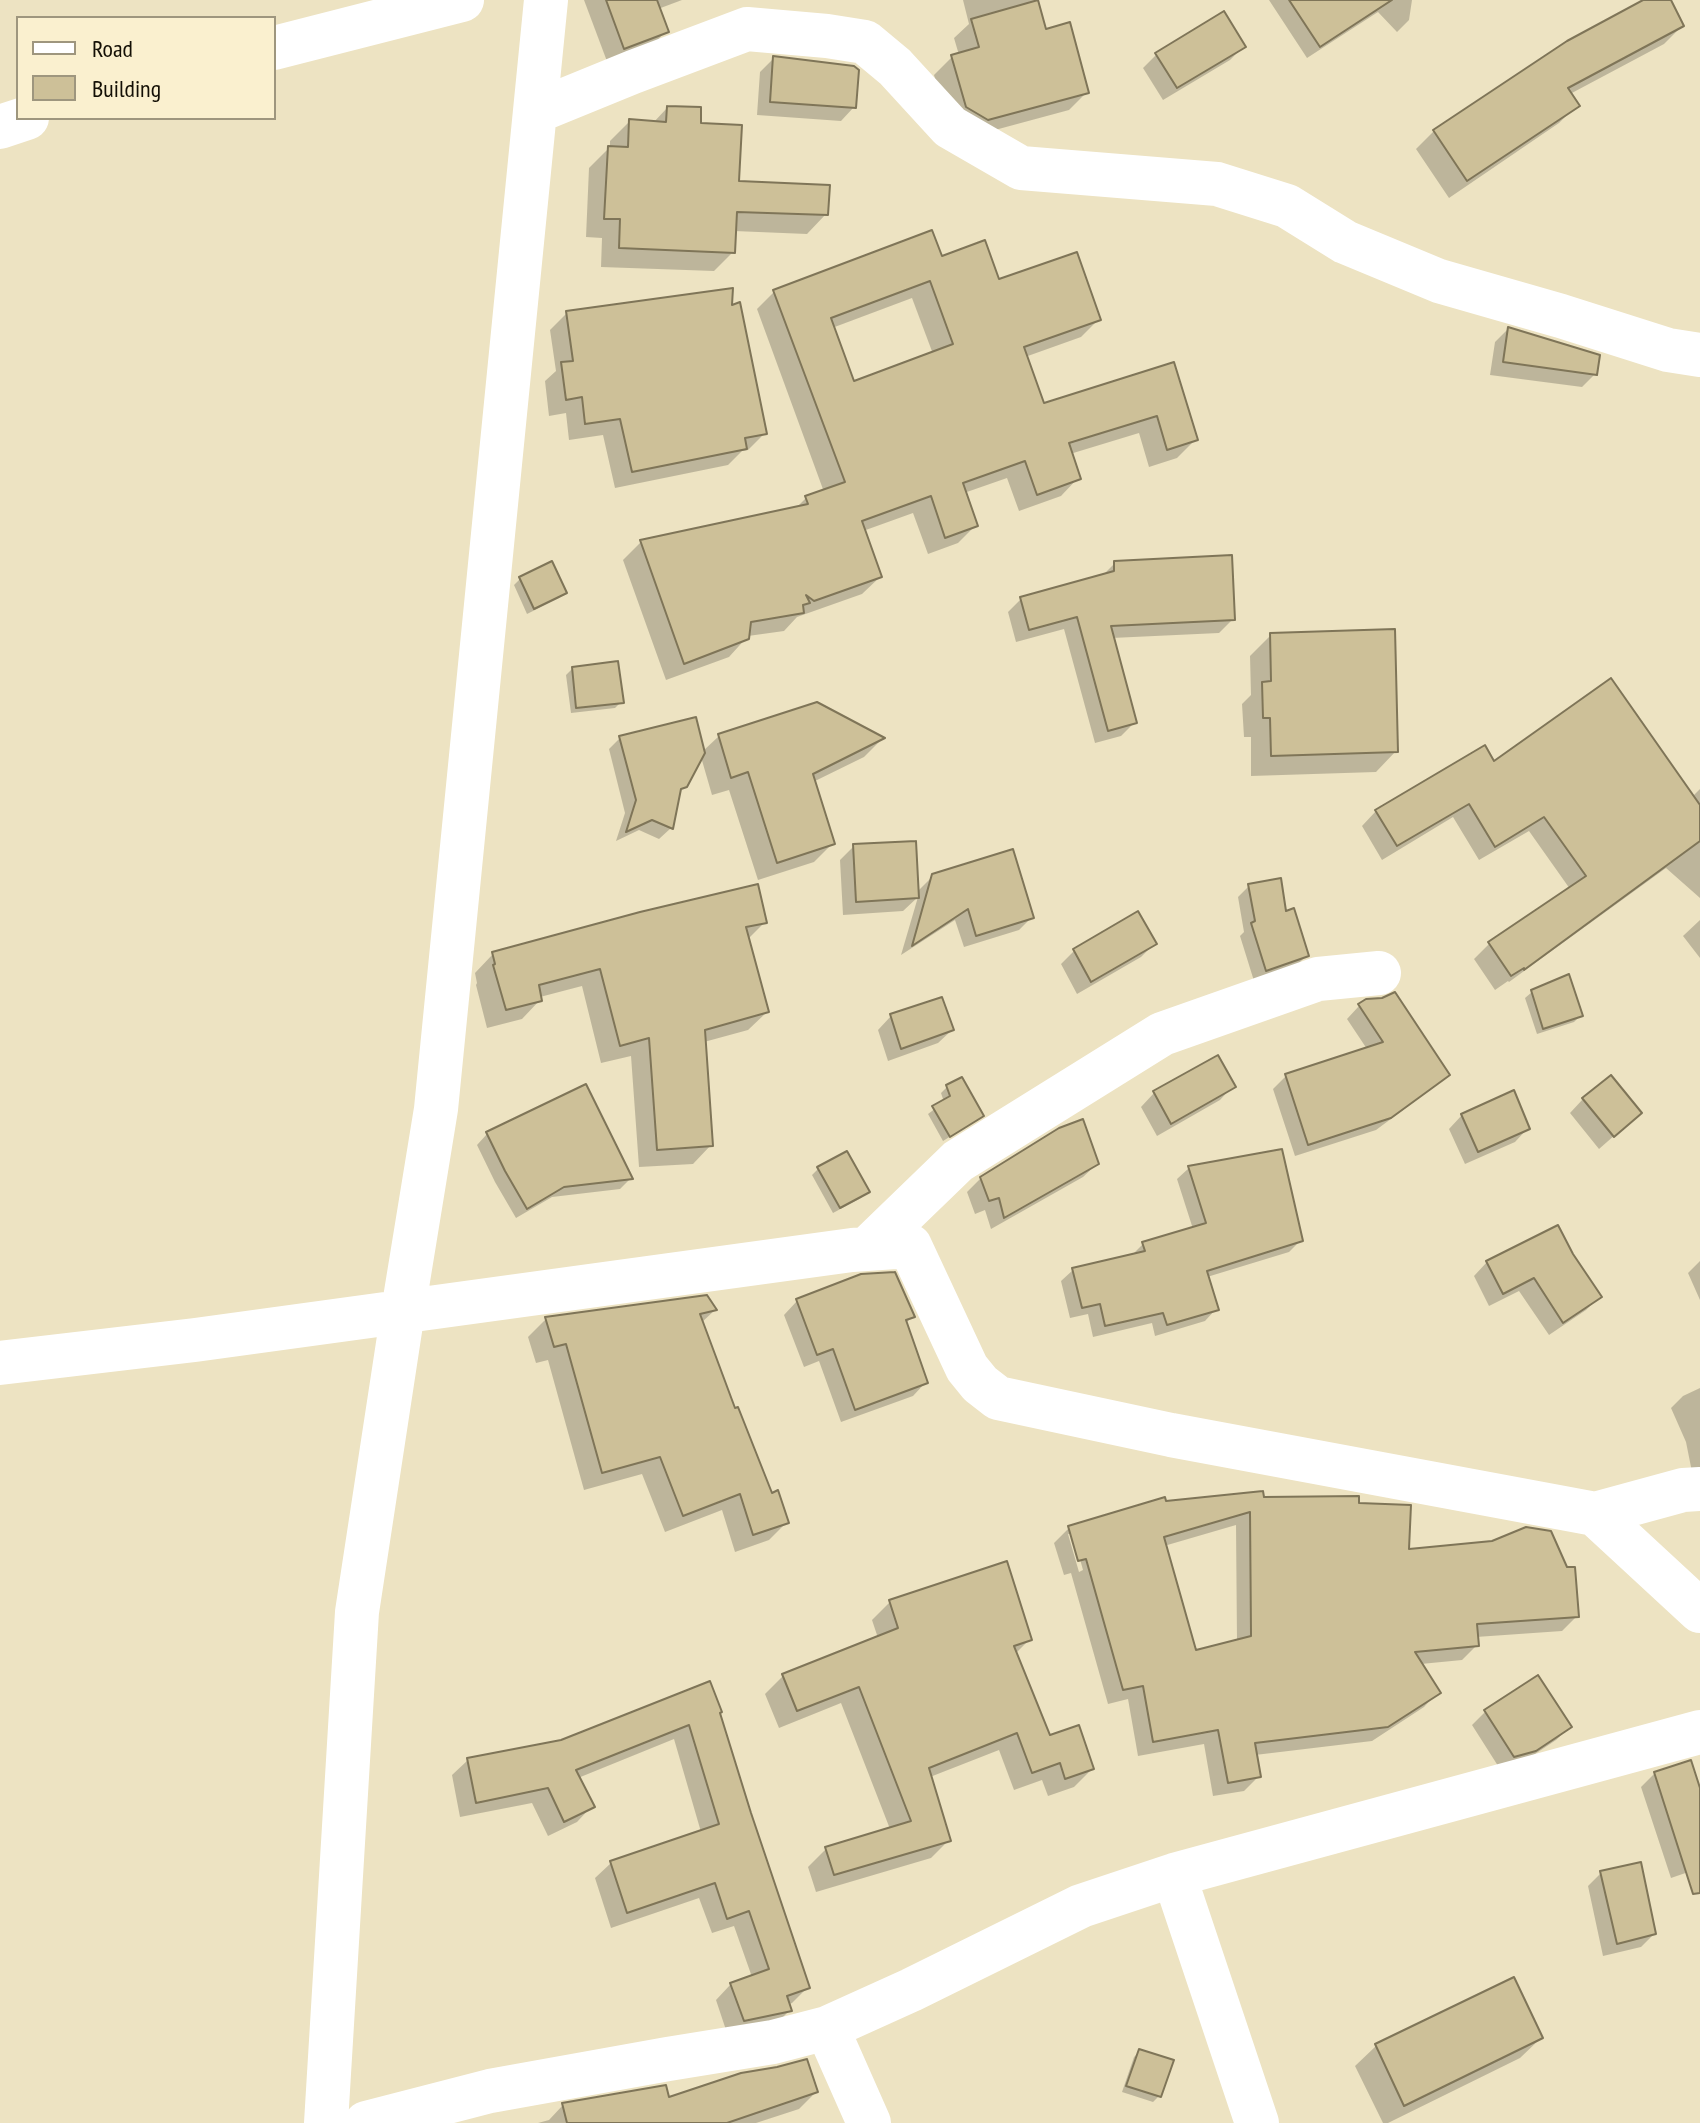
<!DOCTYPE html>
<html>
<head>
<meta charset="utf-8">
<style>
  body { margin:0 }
  #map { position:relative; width:1700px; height:2123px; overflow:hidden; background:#ede3c2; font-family:"PT Sans Narrow",sans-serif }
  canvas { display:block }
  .legend { position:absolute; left:16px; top:16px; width:260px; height:104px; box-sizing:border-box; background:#faf0cf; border:2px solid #9e967e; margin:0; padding:10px 14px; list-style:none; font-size:24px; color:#130f05 }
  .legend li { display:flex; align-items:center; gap:16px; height:40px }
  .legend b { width:40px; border:2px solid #9e967e }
</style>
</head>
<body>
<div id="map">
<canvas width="1700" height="2123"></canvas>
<ul class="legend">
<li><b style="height:10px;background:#fff"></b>Road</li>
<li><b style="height:22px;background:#cdc098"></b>Building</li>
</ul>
</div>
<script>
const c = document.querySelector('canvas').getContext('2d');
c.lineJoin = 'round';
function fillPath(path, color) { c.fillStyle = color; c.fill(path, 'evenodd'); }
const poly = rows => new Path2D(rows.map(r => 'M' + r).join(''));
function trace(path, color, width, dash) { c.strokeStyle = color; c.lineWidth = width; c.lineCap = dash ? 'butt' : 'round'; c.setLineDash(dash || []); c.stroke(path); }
const shadow = poly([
  [584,0,682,0,658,9,666,31,650,48,608,64],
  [963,0,1036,0,1045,31,1087,92,1069,110,969,137,948,125,934,75,952,57,959,55,954,38,969,24],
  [1269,0,1412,0,1409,20,1397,32,1378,12,1307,58],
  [1648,0,1668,0,1682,26,1664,44,1570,94,1577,105,1559,123,1449,198,1416,149,1434,131],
  [1243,47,1230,60,1163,100,1143,68,1157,54],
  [774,58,854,107,841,121,757,115,760,72],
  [667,108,698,125,737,183,826,214,807,234,734,231,733,252,714,271,601,267,602,238,586,237,589,168,610,147,610,141,630,121,653,123],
  [941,258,998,282,1099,319,1081,337,1025,357,1043,405,1172,365,1195,440,1177,458,1149,467,1139,433,1070,454,1078,478,1061,496,1019,511,1007,478,964,493,976,525,958,543,928,554,913,513,863,531,880,577,862,594,797,617,784,631,748,636,729,657,666,680,623,560,641,542,796,508,806,498,824,492,757,309,775,291],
  [912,298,933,354,853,384,832,328],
  [730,308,765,433,748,450,742,451,728,465,615,488,603,435,569,440,566,413,549,416,545,381,556,371,550,330,567,313],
  [1508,329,1595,374,1582,387,1490,375,1495,342],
  [1115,563,1233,619,1219,633,1112,638,1134,723,1121,736,1095,743,1064,629,1016,642,1008,612,1021,599,1101,577],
  [520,579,565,592,559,598,527,614,514,585],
  [1271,635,1396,751,1376,772,1251,776,1251,737,1244,737,1242,704,1251,695,1250,656],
  [572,669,621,702,615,708,571,713,566,675],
  [719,736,882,739,864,757,813,782,833,843,814,862,758,880,729,790,712,795,701,757,686,786,678,793,671,828,659,839,639,830,616,841,625,813,609,749,620,738,702,752],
  [1493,764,1692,797,1700,789,1700,898,1666,868,1509,982,1508,981,1495,990,1474,959,1489,944,1570,889,1529,831,1479,860,1453,817,1382,860,1362,826,1376,811],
  [854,846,917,892,933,876,1032,917,1019,930,964,947,955,920,901,955,918,897,903,911,843,915,840,860],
  [1249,886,1285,914,1307,955,1295,967,1254,981,1240,936,1244,932,1238,897],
  [1700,920,1700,958,1683,936],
  [765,922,747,940,767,1012,748,1030,704,1042,711,1145,693,1164,639,1167,631,1056,601,1063,582,986,540,997,540,1000,522,1019,487,1028,476,985,477,983,475,973,493,954],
  [1154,944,1141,957,1077,994,1061,964,1074,951],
  [1532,992,1580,1016,1574,1022,1537,1034,1525,998],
  [1359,1006,1447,1075,1434,1087,1376,1130,1295,1156,1273,1089,1286,1076,1367,1049,1347,1019],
  [891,1016,952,1030,938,1043,888,1061,878,1030],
  [1233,1086,1220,1100,1157,1136,1141,1107,1154,1093],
  [947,1087,975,1121,943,1141,928,1114,944,1102,941,1093],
  [1583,1099,1640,1113,1599,1149,1570,1113],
  [1462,1115,1528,1128,1515,1142,1465,1164,1449,1129],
  [487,1134,630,1179,620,1189,552,1197,516,1218,495,1182,477,1145],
  [1097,1164,1083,1177,991,1229,985,1210,975,1214,967,1192,981,1178],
  [1189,1168,1301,1240,1289,1252,1207,1277,1216,1309,1205,1321,1155,1336,1152,1323,1093,1337,1088,1314,1070,1318,1061,1281,1073,1270,1131,1256,1143,1244,1193,1229,1177,1179],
  [818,1169,868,1192,861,1198,833,1213,812,1175],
  [1571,1255,1599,1297,1586,1310,1549,1335,1519,1291,1489,1306,1474,1276,1487,1262],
  [1700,1261,1700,1300,1688,1273],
  [797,1301,913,1316,905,1324,926,1382,913,1396,841,1422,819,1361,804,1367,784,1315],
  [715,1310,701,1323,734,1411,771,1495,787,1522,769,1540,735,1552,722,1510,665,1532,642,1474,584,1490,548,1360,536,1363,528,1337,546,1319],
  [1700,1388,1700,1479,1693,1477,1686,1442,1671,1408,1683,1396],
  [1262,1499,1357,1505,1407,1551,1577,1616,1562,1631,1476,1637,1477,1645,1462,1660,1421,1664,1438,1692,1424,1707,1372,1741,1255,1755,1259,1776,1244,1791,1213,1796,1204,1744,1138,1756,1128,1699,1108,1704,1071,1573,1064,1575,1054,1543,1069,1528,1164,1503],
  [1236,1525,1237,1642,1195,1652,1164,1546],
  [1068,1534,1073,1534,1083,1570,1079,1572],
  [890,1602,1030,1639,1015,1654,1049,1737,1092,1769,1074,1787,1048,1796,1042,1780,1014,1790,999,1750,930,1777,949,1840,931,1858,816,1892,808,1867,826,1849,890,1829,841,1703,779,1728,765,1694,783,1676,878,1638,872,1620],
  [1485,1712,1570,1727,1556,1740,1520,1764,1500,1769,1472,1725],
  [718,1713,808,1987,792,2003,787,2005,789,2011,774,2026,728,2036,716,2000,731,1984,752,1977,734,1926,712,1933,699,1898,611,1928,595,1878,611,1863,701,1832,674,1739,578,1778,592,1806,577,1822,548,1836,532,1803,460,1817,452,1775,468,1760],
  [1655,1773,1700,1794,1700,1868,1671,1878,1641,1787],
  [1601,1873,1654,1934,1641,1947,1603,1956,1588,1886],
  [1513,1980,1541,2038,1520,2058,1388,2123,1383,2123,1355,2066,1376,2046],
  [1140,2051,1159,2096,1153,2102,1122,2092,1134,2057],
  [816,2092,799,2109,756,2123,538,2123,549,2120,563,2105]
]);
const building = poly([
  [606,0,657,0,669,32,624,49,606,0],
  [1038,0,1046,29,1070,22,1089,93,988,120,966,107,951,55,979,47,971,19,1038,0],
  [1289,0,1392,0,1320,47,1289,0],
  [1643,0,1671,0,1684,26,1568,88,1580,106,1467,181,1433,130,1567,41,1643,0],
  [1224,11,1246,47,1177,88,1155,53,1224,11],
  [773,56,854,66,859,70,856,108,770,102,773,56],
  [667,106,701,107,701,123,742,125,739,181,830,185,828,215,737,212,735,253,619,248,620,219,604,219,608,146,628,147,629,119,666,122,667,106],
  [932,230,942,256,985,240,999,279,1077,252,1101,320,1024,347,1044,403,1174,362,1198,440,1167,450,1157,416,1069,443,1081,479,1037,495,1025,461,963,483,978,526,945,538,931,496,862,521,882,577,814,601,806,595,810,603,803,605,804,613,751,622,749,639,684,664,640,540,808,504,805,496,845,482,773,290,932,230],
  [930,281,953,344,854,381,831,318,930,281],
  [733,288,732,305,740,302,767,434,745,438,747,449,632,472,620,419,585,424,582,397,566,400,561,362,573,361,566,311,733,288],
  [1508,327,1600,355,1597,375,1503,362,1508,327],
  [1232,555,1235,620,1111,626,1137,723,1108,731,1077,617,1029,630,1020,597,1114,571,1114,561,1232,555],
  [552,561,567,593,534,609,519,577,552,561],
  [1395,629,1398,752,1271,756,1270,718,1263,718,1262,682,1271,681,1270,633,1395,629],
  [618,661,624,703,576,708,572,667,618,661],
  [1611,678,1700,805,1700,841,1524,970,1524,968,1511,976,1488,942,1586,876,1544,817,1495,847,1469,804,1397,846,1375,810,1485,745,1494,761,1611,678],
  [817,702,885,738,813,774,835,844,777,863,748,772,731,778,718,734,817,702],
  [696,717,705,753,687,787,681,789,673,829,652,820,626,832,636,800,619,736,696,717],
  [916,841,919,898,856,902,853,844,916,841],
  [1013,849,1034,918,976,936,968,909,912,946,932,874,1013,849],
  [1281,878,1286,911,1294,908,1309,956,1266,971,1251,923,1255,921,1248,884,1281,878],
  [758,884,767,923,746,927,769,1012,705,1030,713,1146,657,1150,649,1038,620,1046,600,969,539,985,542,1001,506,1010,493,965,495,964,492,952,640,912,758,884],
  [1138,911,1157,944,1091,982,1073,949,1138,911],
  [1569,974,1583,1016,1543,1029,1531,990,1569,974],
  [1395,992,1450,1075,1391,1118,1308,1145,1285,1074,1383,1042,1358,1004,1366,999,1382,998,1395,992],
  [942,997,954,1030,901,1049,890,1014,942,997],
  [1218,1055,1236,1087,1171,1124,1153,1091,1218,1055],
  [1611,1075,1642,1113,1614,1137,1582,1098,1611,1075],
  [962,1077,984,1116,950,1137,932,1106,950,1096,946,1085,962,1077],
  [586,1084,633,1179,564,1187,527,1209,505,1171,486,1132,586,1084],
  [1514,1090,1530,1129,1478,1152,1461,1114,1514,1090],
  [1083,1119,1099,1164,1004,1218,999,1198,989,1201,980,1177,1059,1128,1083,1119],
  [1282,1149,1303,1241,1207,1271,1219,1310,1167,1325,1163,1313,1105,1326,1100,1304,1082,1308,1072,1268,1145,1251,1142,1242,1206,1223,1188,1166,1282,1149],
  [847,1151,870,1192,840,1208,817,1167,847,1151],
  [1558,1225,1573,1254,1602,1297,1563,1323,1534,1278,1503,1294,1486,1261,1558,1225],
  [895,1272,915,1317,906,1320,928,1383,855,1410,833,1349,817,1355,796,1299,861,1274,895,1272],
  [707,1295,717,1310,700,1314,735,1408,738,1407,772,1493,778,1490,789,1523,753,1535,740,1494,683,1516,660,1457,602,1473,566,1344,554,1347,545,1317,707,1295],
  [1263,1491,1264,1497,1359,1496,1359,1503,1411,1505,1409,1549,1492,1541,1526,1527,1551,1531,1567,1567,1575,1567,1579,1617,1477,1624,1479,1646,1415,1652,1441,1693,1388,1727,1255,1743,1261,1777,1228,1783,1218,1730,1153,1742,1143,1686,1123,1690,1086,1559,1078,1561,1068,1526,1165,1497,1166,1501,1263,1491],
  [1250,1512,1251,1636,1196,1650,1164,1537,1250,1512],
  [1007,1561,1032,1640,1014,1646,1050,1735,1079,1725,1094,1769,1065,1779,1060,1763,1032,1773,1017,1733,929,1768,951,1841,834,1875,825,1847,911,1821,859,1687,797,1711,782,1674,898,1628,889,1600,1007,1561],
  [1538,1675,1572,1727,1536,1751,1514,1757,1484,1710,1538,1675],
  [710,1681,722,1712,720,1713,751,1813,810,1988,787,1996,792,2011,744,2021,730,1983,769,1969,749,1911,727,1919,715,1883,627,1913,610,1861,719,1824,689,1725,576,1770,595,1807,564,1822,548,1788,476,1803,467,1758,561,1740,710,1681],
  [1691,1760,1700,1788,1700,1893,1693,1894,1654,1772,1691,1760],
  [1641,1862,1656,1934,1617,1944,1600,1871,1641,1862],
  [1514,1977,1543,2038,1404,2106,1375,2044,1514,1977],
  [1139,2049,1174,2060,1161,2097,1126,2086,1139,2049],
  [807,2059,818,2092,727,2123,567,2123,562,2103,666,2085,669,2097,741,2073,777,2067,807,2059]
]);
const minor = poly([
  [274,48,462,0],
  [535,112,633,72,747,29,827,36,865,42,895,67,950,127,1021,168,1217,184,1287,206,1345,242,1439,281,1561,316,1668,350,1700,355],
  [0,127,27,118],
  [867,1249,958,1161,1162,1034,1318,979,1379,973],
  [0,1363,195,1340,852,1250,910,1246,967,1368,980,1384,998,1398,1171,1435,1595,1514,1683,1490,1700,1489],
  [1595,1514,1700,1611],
  [1174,1875,1257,2123],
  [827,2028,869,2123],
  [326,2123,357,1612,403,1311,436,1109,546,0],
  [366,2123,490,2091,668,2059,773,2042,827,2028,911,1990,1081,1906,1174,1875,1700,1732]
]);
fillPath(shadow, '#0003');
fillPath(building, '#cdc098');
trace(building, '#7f7558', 2);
trace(minor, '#fff', 44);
</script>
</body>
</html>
